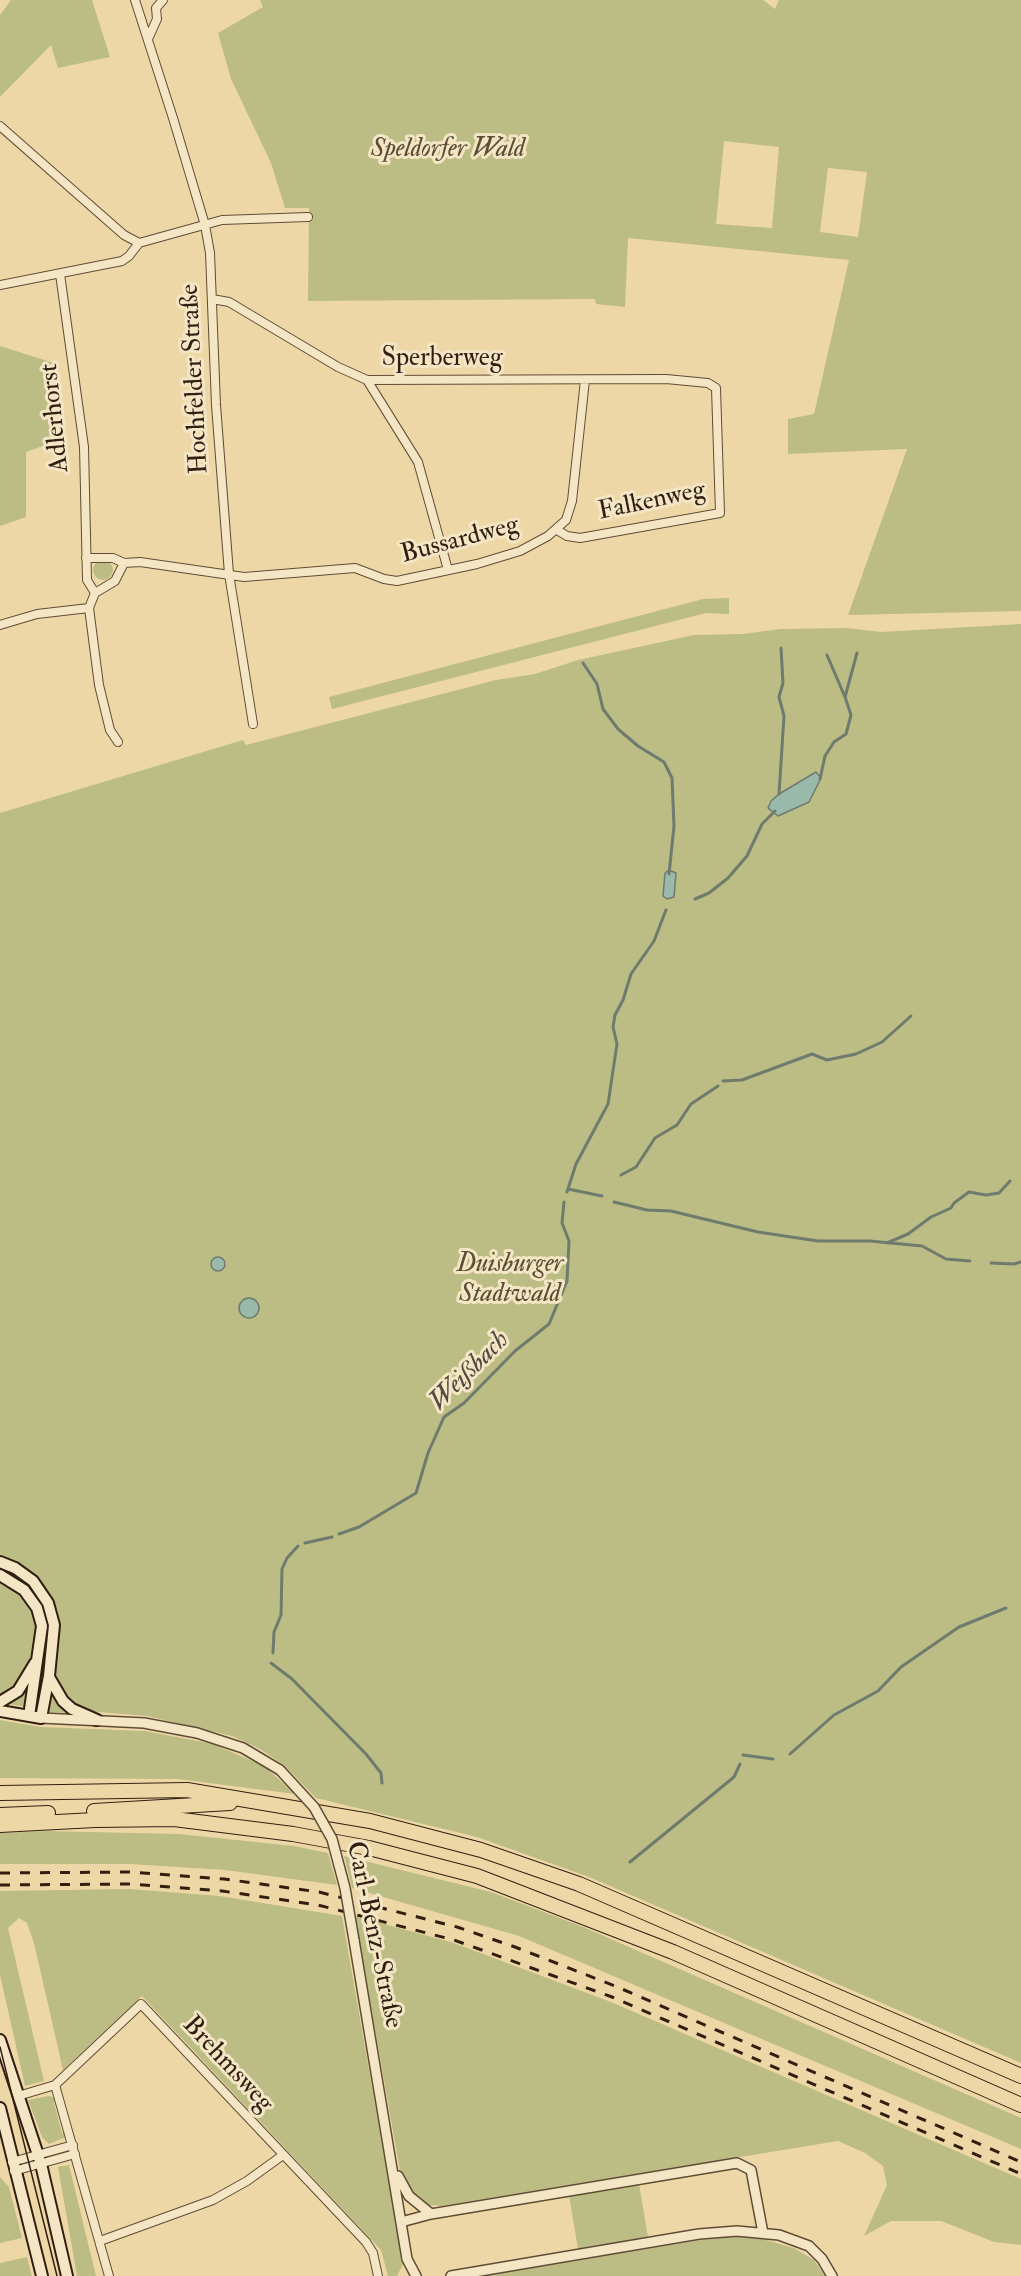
<!DOCTYPE html>
<html>
<head>
<meta charset="utf-8">
<style>
  body { margin:0 }
  canvas { display:block; background:#eed7a6 }
</style>
</head>
<body>
<canvas width="1021" height="2276"></canvas>
<script>
const c = document.querySelector('canvas').getContext('2d');
c.lineJoin = 'round';
function fillPath(path, color) { c.fillStyle = color; c.fill(path, 'evenodd'); }
const poly = rows => new Path2D(rows.map(r => 'M' + r).join(''));
function trace(path, color, width, dash) { c.strokeStyle = color; c.lineWidth = width; c.lineCap = dash ? 'butt' : 'round'; c.setLineDash(dash || []); c.stroke(path); }
function label(font, color, halo, rows, align = 'center') {
  c.font = font + ' "IM FELL Double Pica",serif'; c.lineWidth = 6; c.setLineDash([]); c.textBaseline = 'middle'; c.strokeStyle = halo; c.fillStyle = color; for (const [text, x, y, turn = 0] of rows) {
    c.save(); c.translate(x, y); c.rotate((+turn || 0) * Math.PI / 180); c.textAlign = isNaN(turn) ? turn : align; if (halo) c.strokeText(text, 0, 0); c.fillText(text, 0, 0); c.restore();
  }
}
const green = poly([
  [11,0,92,0,110,57,58,68,51,45,0,97,0,15],
  [260,0,763,0,775,9,779,0,1021,0,1021,611,848,615,907,449,788,454,788,419,814,414,849,260,628,238,625,307,596,304,595,299,308,301,309,208,285,208,271,163,231,79,218,33,263,7],
  [724,141,779,147,772,228,716,224],
  [828,168,867,172,858,237,820,232],
  [0,346,57,364,54,442,26,452,26,517,0,526],
  '93 570a10 10 0 1 1 20 0a10 10 0 1 1-20 0Z',
  [729,598,729,614,706,613,332,709,329,697,703,599],
  [1021,624,1021,2063,589,1877,477,1837,316,1798,284,1765,260,1749,232,1736,147,1716,86,1711,67,1699,55,1674,51,1601,0,1558,0,813,243,740,246,745,496,680,535,674,578,660,694,635,743,634,780,629,847,628,881,632],
  [816,772,788,811,778,816,771,801],
  [0,1567,31,1585,44,1604,50,1626,49,1646,36,1705,46,1626,27,1587,0,1571],
  [0,1580,27,1601,37,1626,36,1650,31,1661,14,1688,0,1696],
  [29,1686,27,1707,8,1704,24,1692],
  [50,1689,69,1713,46,1712],
  [0,1720,41,1727,145,1731,213,1744,264,1766,295,1794,178,1779,0,1778],
  [46,1831,179,1834,294,1846,328,1853,337,1885,225,1870,130,1864,0,1864,0,1833],
  [344,1856,491,1892,581,1926,1021,2118,1021,2149,519,1936,352,1888],
  [129,1889,220,1896,342,1916,403,2264,397,2276,388,2276,381,2250,142,1996,63,2070,34,1943,27,1923,19,1918,8,1928,44,2081,25,2086,0,1975,0,1891],
  [355,1916,454,1943,611,2002,1021,2179,1021,2245,994,2242,941,2221,891,2221,864,2236,887,2185,883,2166,865,2153,838,2141,442,2206,429,2205,414,2196,400,2171],
  [49,2096,55,2098,54,2103,62,2133,65,2132,66,2137,49,2144,42,2137,28,2100],
  [69,2165,96,2276,77,2276,58,2167],
  [0,2177,9,2187,22,2238,0,2243],
  [639,2184,648,2237,578,2249,569,2195],
  [719,2237,755,2237,794,2248,814,2260,825,2276,482,2276],
  [27,2257,32,2276,0,2276,0,2263]
]);
const water = poly([
  [816,772,821,778,809,802,778,816,768,808,771,801,779,794,816,772],
  [669,870,676,873,674,897,667,899,663,896,665,873,669,870],
  '211 1264a7 7 0 1 1 14 0a7 7 0 1 1-14 0Z',
  '239 1308a10 10 0 1 1 20 0a10 10 0 1 1-20 0Z'
]);
const stream = poly([
  [827,655,845,697],
  [583,663,597,684,603,709,618,729,638,746,664,762,672,778,674,826,669,874],
  [820,779,825,756,834,742,846,734,851,715,845,697,857,653],
  [779,794,784,716,779,697,783,683,781,648],
  [695,899,709,893,728,878,747,856,762,824,775,811],
  [723,1081,742,1080,812,1054,827,1060,856,1054,882,1042,911,1016],
  [621,1175,636,1167,655,1138,677,1125,691,1104,718,1086],
  [568,1189,602,1196],
  [567,1192,576,1164,608,1104,617,1044,613,1027,615,1015,623,1000,631,974,654,941,666,910],
  [614,1202,647,1210,671,1211,758,1232,818,1241,870,1241,922,1246,946,1259,970,1261],
  [887,1243,908,1234,931,1217,951,1208,954,1203,969,1192,986,1195,999,1193,1010,1181],
  [991,1263,1014,1264,1021,1262],
  [339,1534,359,1527,416,1493,428,1453,444,1417,464,1403,515,1351,549,1324,567,1281,569,1241,562,1223,564,1202],
  [305,1543,332,1537],
  [273,1653,274,1632,281,1615,282,1569,287,1558,298,1546],
  [271,1663,292,1679,366,1754,381,1773,382,1783],
  [790,1754,834,1715,878,1691,901,1667,959,1627,1006,1608],
  [743,1755,773,1759],
  [630,1862,734,1777,740,1764]
]);
const minor = poly([
  [135,0,173,118,205,225,210,253,216,405,229,574,253,724],
  [148,39,157,19,156,8,163,0],
  [0,126,124,235,139,243,222,220,308,217],
  [60,274,84,447,87,580,95,593],
  [0,285,122,261,129,256,139,243],
  [212,299,229,302,338,367,367,380,666,379,708,383,716,388,720,513,580,538,567,536,557,530],
  [367,380,418,462,448,570],
  [86,558,113,558,124,563],
  [89,608,99,685,110,730,118,742],
  [0,625,37,614,89,608,95,593,115,581,124,563,140,562,244,577,355,568,384,579,397,581,477,564,520,551,548,536,566,520,572,501,585,380],
  [55,2085,109,2276],
  [18,2096,55,2085,141,2004,366,2242,373,2253,378,2276],
  [12,2162,73,2145],
  [14,2171,75,2154],
  [100,2241,213,2200,247,2181,283,2155]
]);
const tertiary = poly([
  [41,1718,144,1723,197,1733,243,1748,280,1770],
  [354,1940,407,2259,416,2276],
  [398,2176,409,2196,431,2214],
  [401,2222,431,2214,737,2163,751,2170,763,2233],
  [451,2276,699,2234,737,2231,779,2235,809,2246,822,2259,832,2276]
]);
const secondary = poly([
  [0,1562,15,1568,33,1581,48,1603,54,1625,49,1676,41,1718,0,1711],
  [0,1575,24,1590,37,1608,42,1626,29,1716],
  [49,1677,63,1701,72,1709,97,1720],
  [0,1702,18,1691,35,1663],
  [0,2040,41,2164,67,2276],
  [0,2108,42,2276]
]);
const motorway = poly([
  [0,1793,187,1790,370,1821,481,1850,579,1884,1021,2076],
  [94,1811,230,1803],
  [0,1815,48,1813],
  [0,1825,95,1820,174,1819,293,1834,369,1848,477,1876,673,1952,1021,2105]
]);
const tram = poly([
  [0,2047,57,2276]
]);
const rail = poly([
  [0,1873,129,1872,224,1879,319,1892,457,1927,515,1947,615,1986,1021,2162],
  [0,1885,130,1884,222,1891,318,1905,454,1940,612,1997,1021,2174]
]);
const tertiaryBridge = poly([
  [280,1770,314,1807,332,1839,345,1888,354,1940]
]);
const parkNames = [
  ["Speldorfer Wald",448,150],
  ["Duisburger",510,1265],
  ["Stadtwald",510,1295]
];
const streetNames = [
  ["Sperberweg",442,359],
  ["Hochfelder Straße",196,379,-93],
  ["Adlerhorst",56,418,-96],
  ["Falkenweg",652,502,-12],
  ["Bussardweg",460,541,-15],
  ["Carl-Benz-Straße",373,1935,78],
  ["Brehmsweg",227,2065,47]
];
const waterNames = [
  ["Weißbach",470,1372,-45]
];
fillPath(green, '#bcbd84');
fillPath(water, '#99b9aa');
trace(water, '#6f7b6d', 1.5);
trace(stream, '#6f7b6d', 3);
trace(minor, '#604c36', 10);
trace(tertiary, '#604c36', 12);
trace(secondary, '#311e11', 14);
trace(motorway, '#311e11', 16);
trace(minor, '#f4e5c5', 8);
trace(tertiary, '#f4e5c5', 9);
trace(secondary, '#f4e5c5', 10);
trace(motorway, '#eed7a6', 14);
trace(tram, '#311e11', 1.5);
trace(rail, '#311e11', 3, [10, 10]);
trace(tertiaryBridge, '#604c36', 12, []);
trace(tertiaryBridge, '#f4e5c5', 9);
label('italic 26px', '#5b4e34', '#f4e5c5', parkNames);
label('26px', '#311e11', '#f4e5c5', streetNames);
label('italic 27px', '#504c3f', '#f4e5c5', waterNames);
</script>
</body>
</html>
